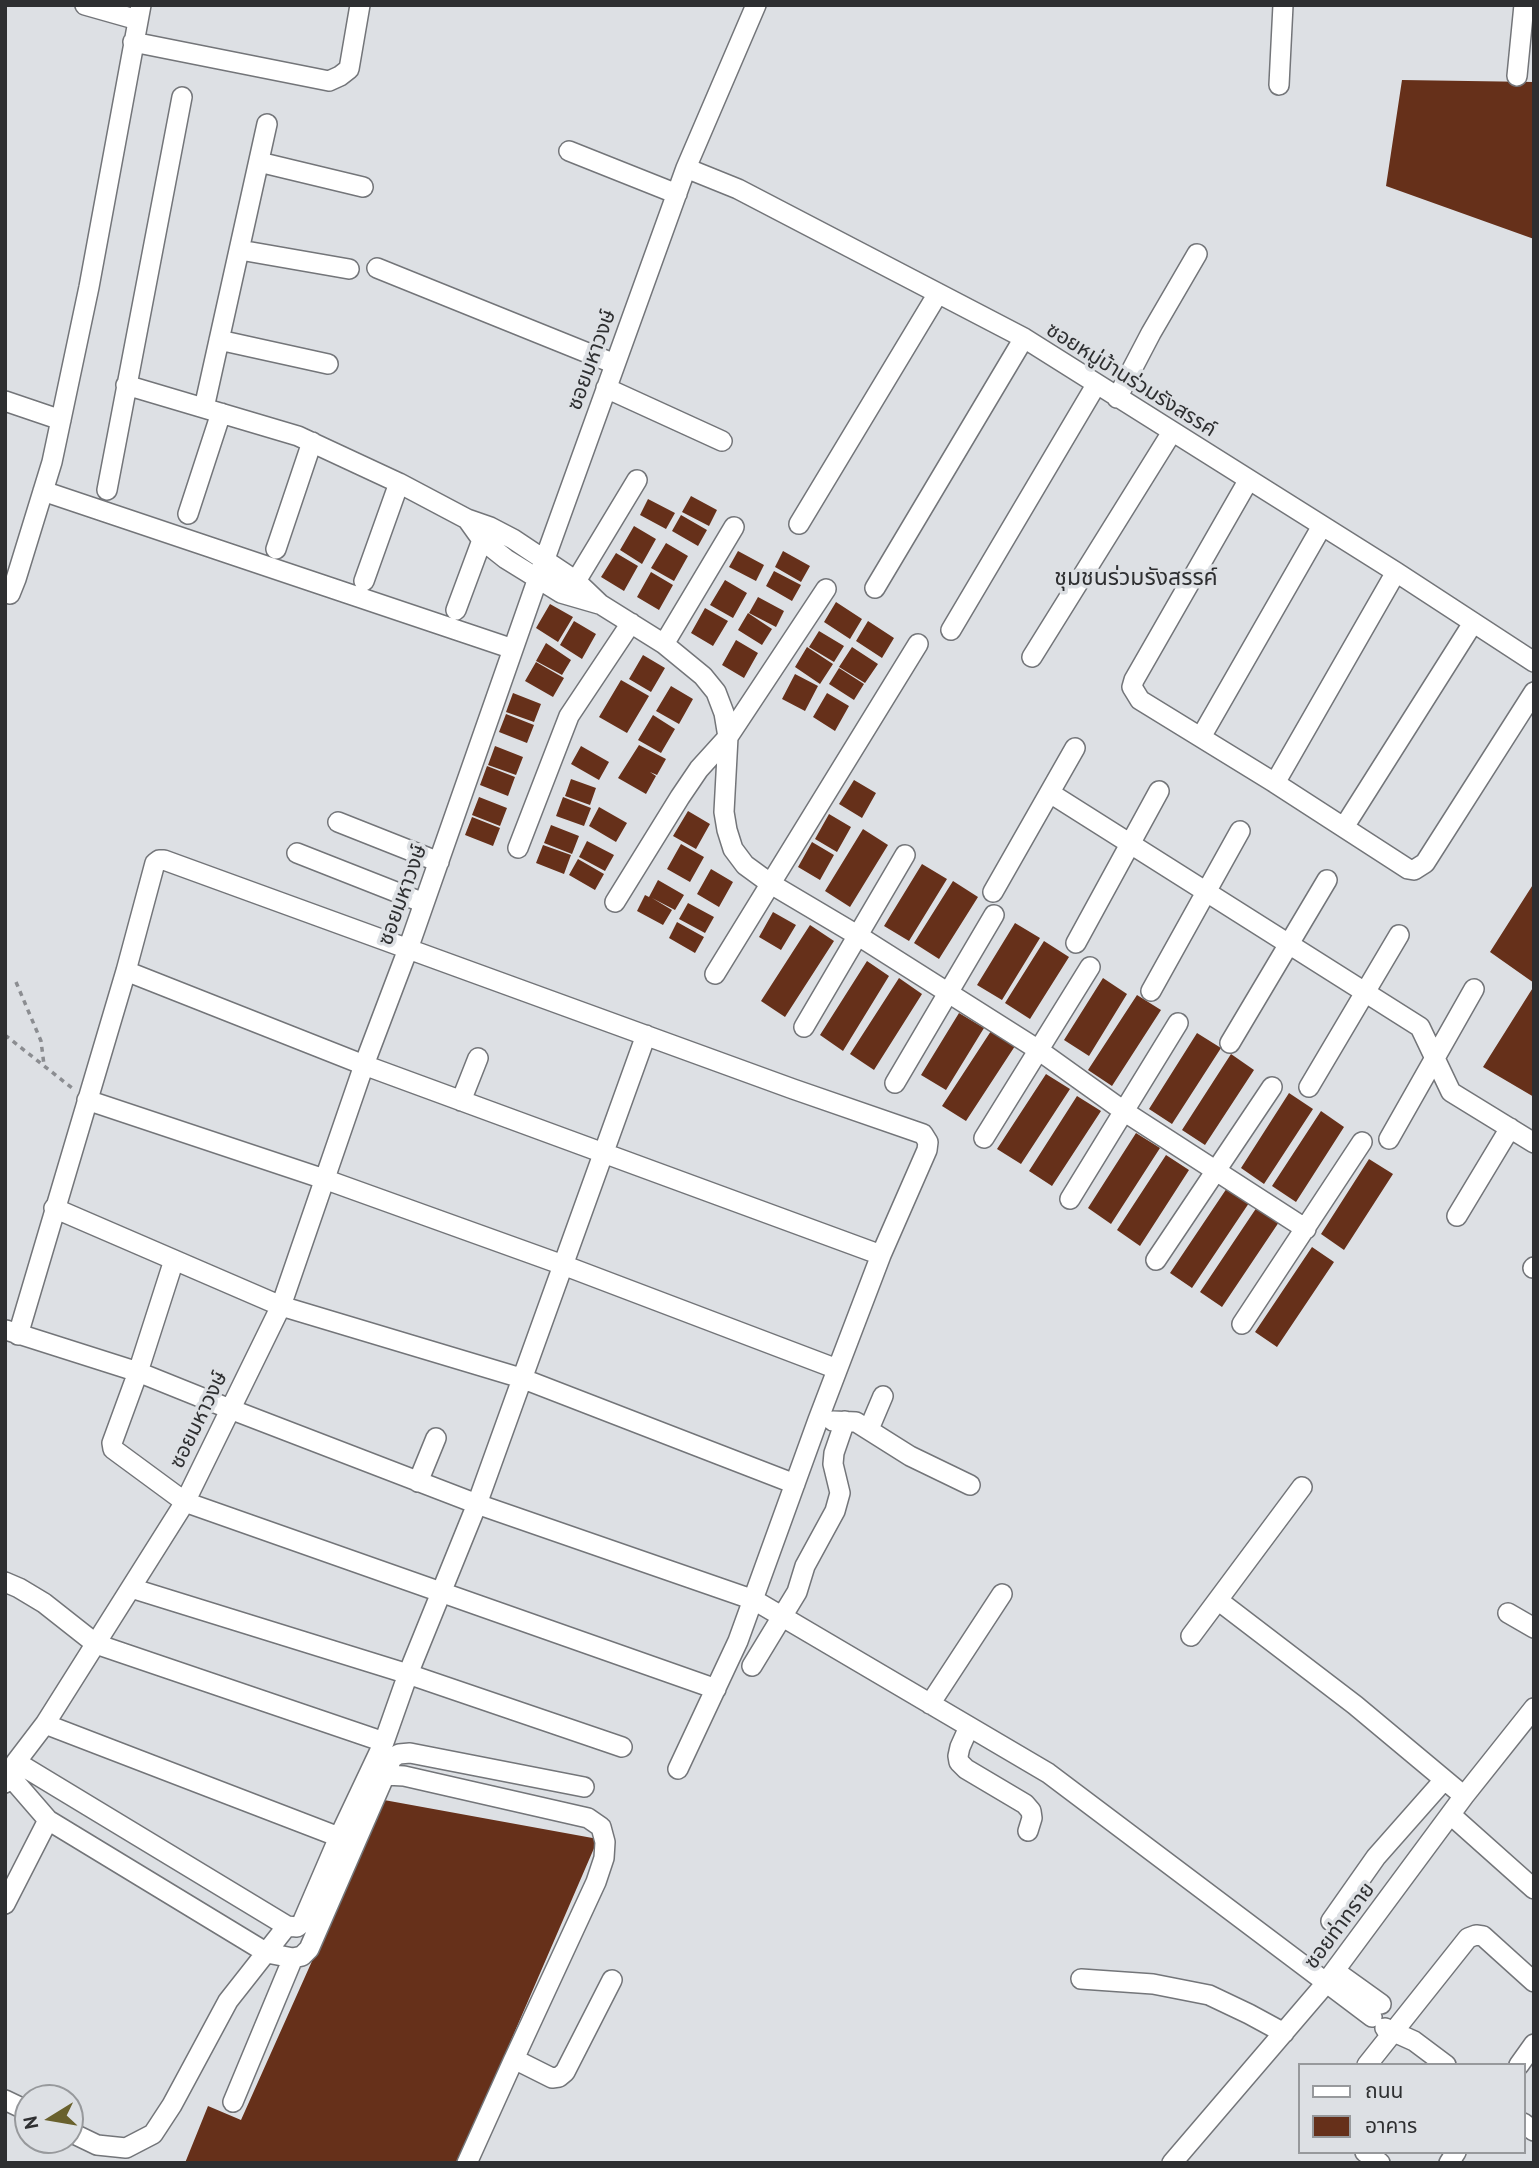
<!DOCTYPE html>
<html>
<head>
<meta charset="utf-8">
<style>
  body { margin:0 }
  #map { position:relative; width:1539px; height:2168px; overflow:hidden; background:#dde0e4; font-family:"PT Sans","Noto Sans Thai",sans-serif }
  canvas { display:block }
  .frame { position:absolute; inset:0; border:7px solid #2e2f31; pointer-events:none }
  .legend { position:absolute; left:1298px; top:2063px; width:228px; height:91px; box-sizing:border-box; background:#dde0e4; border:2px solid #97999c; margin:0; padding:9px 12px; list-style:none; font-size:21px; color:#2e2f31 }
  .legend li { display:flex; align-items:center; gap:14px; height:35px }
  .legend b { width:35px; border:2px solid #97999c }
  .north { position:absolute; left:14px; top:2084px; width:70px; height:70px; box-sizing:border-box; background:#dde0e4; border:2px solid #97999c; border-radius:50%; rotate:259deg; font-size:19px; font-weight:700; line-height:28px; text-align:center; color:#2e2f31 }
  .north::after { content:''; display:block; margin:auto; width:24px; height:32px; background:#69612d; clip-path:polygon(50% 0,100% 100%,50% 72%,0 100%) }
</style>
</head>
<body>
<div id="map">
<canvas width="1539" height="2168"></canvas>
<div class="frame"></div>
<ul class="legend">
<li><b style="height:9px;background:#fff"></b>ถนน</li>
<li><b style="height:19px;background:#66301a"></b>อาคาร</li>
</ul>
<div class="north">N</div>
</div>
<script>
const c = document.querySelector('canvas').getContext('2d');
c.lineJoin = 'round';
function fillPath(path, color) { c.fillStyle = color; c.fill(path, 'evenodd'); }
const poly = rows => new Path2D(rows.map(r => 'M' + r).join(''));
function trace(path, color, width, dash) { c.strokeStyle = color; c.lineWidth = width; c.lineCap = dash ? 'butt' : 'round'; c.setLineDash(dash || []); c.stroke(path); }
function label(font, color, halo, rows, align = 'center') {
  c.font = font + ' "PT Sans","Noto Sans Thai",sans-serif'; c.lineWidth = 7; c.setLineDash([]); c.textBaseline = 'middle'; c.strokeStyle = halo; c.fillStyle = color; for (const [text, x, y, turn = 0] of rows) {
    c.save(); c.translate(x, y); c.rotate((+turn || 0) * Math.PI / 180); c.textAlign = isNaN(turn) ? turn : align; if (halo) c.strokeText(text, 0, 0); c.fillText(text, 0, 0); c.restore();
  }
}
const building = poly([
  [1402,80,1534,82,1534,239,1386,186],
  [691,496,717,510,709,526,682,512],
  [648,499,675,513,666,529,640,515],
  [681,515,707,530,698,546,672,531],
  [634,526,656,539,642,564,620,550],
  [666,543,688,556,674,581,651,568],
  [738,551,764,565,756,581,729,567],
  [783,551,810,566,801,582,775,567],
  [616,553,638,566,624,591,601,577],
  [774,571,801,585,792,601,766,586],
  [651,572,673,585,659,610,637,597],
  [725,580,747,593,733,618,710,605],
  [758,597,784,611,776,627,749,613],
  [836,602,862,619,850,639,824,622],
  [550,604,573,617,558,642,536,628],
  [705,608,728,621,713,646,691,633],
  [748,613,772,629,762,645,738,630],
  [574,621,596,634,582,659,560,645],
  [868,621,894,638,882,658,856,641],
  [819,631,844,646,834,662,809,647],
  [736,640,758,653,744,678,722,665],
  [546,643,571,660,562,675,536,661],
  [807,647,833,664,820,684,795,667],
  [852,647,878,664,865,683,839,667],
  [643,655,665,668,651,692,629,679],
  [536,662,564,678,553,697,525,681],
  [839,668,864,684,854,700,829,684],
  [795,674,818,686,805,711,782,699],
  [621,680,649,696,627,733,599,717],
  [671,686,693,699,679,724,656,711],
  [513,693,541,704,534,722,506,712],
  [827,693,849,706,835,731,813,717],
  [506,714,534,725,527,743,499,732],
  [653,715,675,729,661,753,638,740],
  [639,745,666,759,657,775,650,772,656,776,646,794,618,778],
  [495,746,523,757,516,775,488,765],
  [581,746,609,762,599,780,571,764],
  [487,766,515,777,508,796,480,785],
  [571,779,596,788,590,805,565,796],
  [854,780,876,793,862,818,839,804],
  [479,797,507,808,500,826,472,815],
  [563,797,591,808,584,826,556,816],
  [599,807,627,823,616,842,589,826],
  [688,811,710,824,696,849,673,836],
  [829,814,851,827,837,852,815,839],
  [472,817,500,828,493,846,465,835],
  [551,825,579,836,572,854,544,843],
  [863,829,888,845,850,907,825,891],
  [587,841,614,855,605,871,579,857],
  [812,842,834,855,820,880,798,867],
  [681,844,704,857,690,882,667,869],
  [543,845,571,855,564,874,536,863],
  [578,859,604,874,595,890,569,875],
  [922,864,947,879,909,941,884,926],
  [711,869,733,882,719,907,697,894],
  [658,880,684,895,675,910,652,898,672,910,663,925,637,911,645,895,649,897],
  [953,881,978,897,939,959,914,943],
  [1534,883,1534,983,1490,952],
  [688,903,714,917,705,933,679,919],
  [773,912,796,925,781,950,759,937],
  [677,922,704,937,695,953,669,938],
  [1015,923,1040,938,1002,1000,977,985],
  [810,925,834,941,785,1017,761,1001],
  [1044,941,1069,957,1030,1019,1005,1003],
  [867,961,889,976,843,1051,820,1035],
  [899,978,922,994,874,1070,850,1054],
  [1103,978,1127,994,1089,1056,1064,1040],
  [1534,986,1534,1097,1483,1067],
  [1137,995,1161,1010,1112,1086,1088,1070],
  [959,1013,984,1028,946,1090,921,1075],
  [991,1031,1015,1046,966,1121,942,1106],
  [1197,1033,1221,1048,1172,1124,1149,1109],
  [1231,1054,1254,1070,1205,1145,1182,1130],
  [1046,1074,1070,1089,1021,1164,997,1149],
  [1289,1093,1313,1109,1264,1184,1241,1168],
  [1077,1096,1101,1111,1052,1186,1029,1171],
  [1321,1111,1344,1127,1296,1202,1272,1186],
  [1136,1133,1160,1148,1111,1224,1088,1208],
  [1166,1155,1189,1170,1140,1246,1117,1230],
  [1369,1159,1393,1174,1344,1250,1321,1234],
  [1227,1188,1249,1203,1192,1288,1170,1273],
  [1257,1207,1279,1222,1222,1307,1200,1292],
  [1312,1247,1334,1262,1277,1347,1255,1332],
  [384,1800,598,1839,458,2163,185,2163,208,2106,241,2120]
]);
const path = poly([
  [16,982,41,1041,44,1065],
  [5,1035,72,1088]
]);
const minor = poly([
  [85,5,138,20],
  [133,42,329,81,340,76,349,69,360,5],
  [1517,76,1524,5],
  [1279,85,1283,5],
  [569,151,677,194],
  [259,162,363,187],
  [686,168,738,189,1024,338,1396,572,1534,662],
  [240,250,349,269],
  [377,268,615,364],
  [219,340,328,364],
  [126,385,298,436,399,483,467,519,490,527,513,539,576,581,600,604,664,644,703,676,716,692,724,713,728,737,724,812,727,830,733,849,745,865,771,884,857,935,1037,1049,1125,1112,1306,1229],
  [606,388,722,441],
  [1117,398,1151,333,1197,254],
  [5,401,61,420],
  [204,408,267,124],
  [1248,481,1134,680,1132,687,1140,700,1275,783,1408,869,1414,870,1425,863,1534,692],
  [107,490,182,97],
  [43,491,513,649],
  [188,514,221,413],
  [467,519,482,540,506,559,561,593,599,604],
  [799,524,937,295],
  [276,549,312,442],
  [364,581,399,483],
  [576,581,637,480],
  [875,588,1024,338],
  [5,593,10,594,16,579,52,462,89,287,141,5],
  [456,610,482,540,488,530],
  [951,630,1096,385],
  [664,644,734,527],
  [1032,657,1172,432],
  [1201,737,1322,526],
  [1275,783,1396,572],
  [1050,793,1420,1027,1451,1092,1534,1143],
  [338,822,439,862],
  [1344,827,1473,623],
  [518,848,569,716,631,623],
  [297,853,424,903],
  [993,892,1075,748],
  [615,902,680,797,699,769,728,737,826,589],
  [1076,943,1159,791],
  [126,971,364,1065,881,1255],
  [715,974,918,644],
  [1151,991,1240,831],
  [804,1027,905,855],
  [1230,1043,1327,880],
  [895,1083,994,915],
  [1309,1087,1399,935],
  [87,1100,324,1179,563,1265,837,1369],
  [461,1101,478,1058],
  [984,1138,1090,967],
  [1389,1139,1474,989],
  [1070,1199,1178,1023],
  [54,1208,281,1306,521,1378,795,1484],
  [1457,1216,1510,1128],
  [174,1260,138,1372,112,1443,113,1449,185,1502,716,1689],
  [1156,1260,1272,1087],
  [1533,1268,1534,1267],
  [1242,1324,1362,1142],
  [6,1330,138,1372,230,1409,477,1504,754,1600,1048,1773,1372,2017],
  [18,1335,126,971,155,863,159,860,164,860,793,1089,923,1134,928,1142,927,1150,881,1255,818,1420,738,1641,678,1769],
  [833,1421,856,1422,910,1456,970,1485],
  [869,1429,883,1396],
  [418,1482,436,1438],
  [5,1582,19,1588,44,1603,96,1644,384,1742],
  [131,1588,408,1674,622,1747],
  [1219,1601,1355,1705,1464,1796],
  [1508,1613,1534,1628],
  [1191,1636,1302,1487],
  [752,1666,797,1592,805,1566,835,1511,840,1493,833,1464,834,1453,845,1421],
  [930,1704,1002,1594],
  [45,1724,339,1837],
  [969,1727,960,1747,958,1756,959,1762,966,1769,1025,1804,1031,1811,1032,1818,1028,1831],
  [16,1762,287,1926,297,1927,302,1923,339,1837,384,1742,408,1674,477,1504,646,1035],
  [385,1775,392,1758,399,1754,410,1753,584,1787],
  [5,1783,16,1762,45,1724,185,1502,281,1306,364,1065,408,949,538,578,686,168,756,5],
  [1451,1815,1534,1889],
  [48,1820,267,1953,293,1958,302,1956,309,1949,385,1775,404,1776,588,1818,601,1827,605,1842,604,1858,596,1882,514,2059,552,2078,559,2077,565,2072,612,1980],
  [5,1904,48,1820,9,1775],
  [1331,1921,1376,1857,1444,1780],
  [1335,1971,1381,2004],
  [1081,1979,1153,1984,1209,1995,1249,2014,1284,2033],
  [1385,2028,1414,2041,1446,2065],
  [1367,2065,1468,1938,1476,1935,1483,1936,1534,1982],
  [1519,2065,1534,2044],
  [5,2100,28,2111],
  [233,2102,293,1958],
  [1523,2123,1534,2131],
  [70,2132,97,2145,126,2148,153,2134,172,2105,228,2001,287,1926],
  [1365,2152,1380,2163],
  [467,2163,514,2059],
  [1172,2163,1321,1989,1464,1796,1534,1708],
  [1449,2163,1456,2152]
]);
const streetNames = [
  ["ซอยมหาวงษ์",592,360,-70],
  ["ซอยหมู่บ้านร่วมรังสรรค์",1131,380,32],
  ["ซอยมหาวงษ์",403,895,-70],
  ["ซอยมหาวงษ์",199,1420,-64],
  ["ซอยท่าทราย",1340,1926,-53]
];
const neighbourhoodNames = [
  ["ชุมชนร่วมรังสรรค์",1136,578]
];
fillPath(building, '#66301a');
trace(minor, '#737579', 22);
trace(path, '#8b8d91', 3.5, [5, 5]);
trace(minor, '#fff', 19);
label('21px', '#2e2f31', '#dde0e4', streetNames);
label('23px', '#2e2f31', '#dde0e4', neighbourhoodNames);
</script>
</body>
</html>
